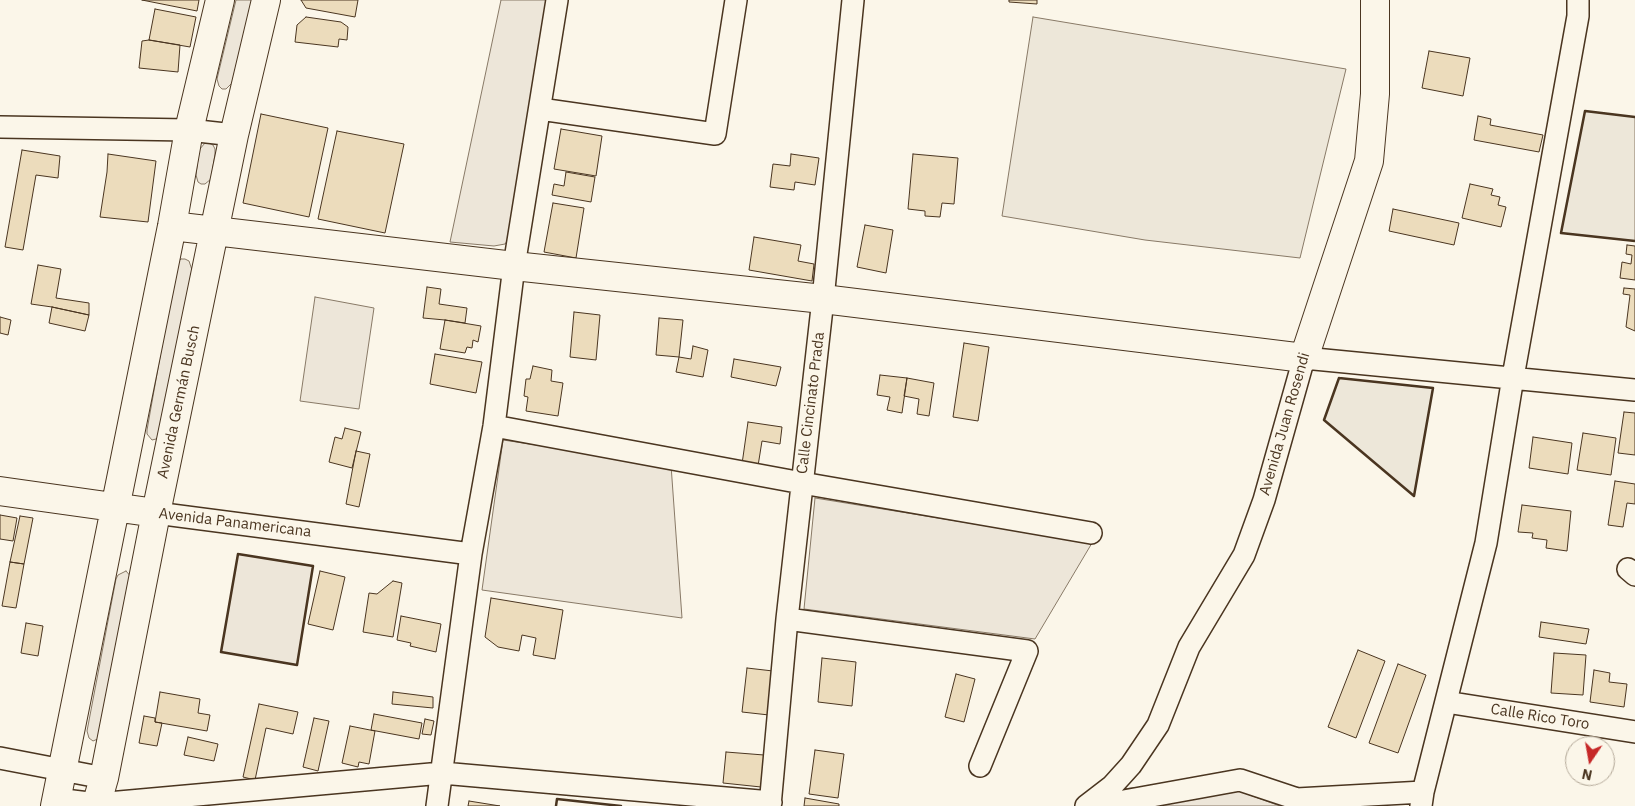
<!DOCTYPE html>
<html>
<head>
<meta charset="utf-8">
<style>
  body { margin:0 }
  #map { position:relative; width:1635px; height:806px; overflow:hidden; background:#fbf6e9; font-family:"IBM Plex Sans",sans-serif }
  canvas { display:block }
  .north { position:absolute; left:1565px; top:736px; width:50px; height:50px; box-sizing:border-box; background:#fbf6e9; border:1px solid #b4a999; border-radius:50%; rotate:192deg; font-size:14px; font-weight:700; line-height:20px; text-align:center; color:#4a3520 }
  .north::after { content:''; display:block; margin:auto; width:18px; height:22px; background:#c62828; clip-path:polygon(50% 0,100% 100%,50% 72%,0 100%) }
</style>
</head>
<body>
<div id="map">
<canvas width="1635" height="806"></canvas>
<div class="north">N</div>
</div>
<script>
const c = document.querySelector('canvas').getContext('2d');
c.lineJoin = 'round';
function fillPath(path, color) { c.fillStyle = color; c.fill(path, 'evenodd'); }
const poly = rows => new Path2D(rows.map(r => 'M' + r).join(''));
function trace(path, color, width, dash) { c.strokeStyle = color; c.lineWidth = width; c.lineCap = dash ? 'butt' : 'round'; c.setLineDash(dash || []); c.stroke(path); }
function label(font, color, halo, rows, align = 'center') {
  c.font = font + ' "IBM Plex Sans",sans-serif'; c.lineWidth = 4; c.setLineDash([]); c.textBaseline = 'middle'; c.strokeStyle = halo; c.fillStyle = color; for (const [text, x, y, turn = 0] of rows) {
    c.save(); c.translate(x, y); c.rotate((+turn || 0) * Math.PI / 180); c.textAlign = isNaN(turn) ? turn : align; if (halo) c.strokeText(text, 0, 0); c.fillText(text, 0, 0); c.restore();
  }
}
const green = poly([
  [236,0,252,0,232,83,226,89,222,89,219,86,217,79,236,0],
  [501,0,551,0,511,236,505,244,494,246,450,242,501,0],
  [205,143,209,143,213,145,215,149,215,154,211,179,205,184,201,184,198,182,196,175,199,150,205,143],
  [181,259,185,259,189,261,192,270,162,433,156,439,152,440,147,434,147,430,176,267,178,262,181,259],
  [315,297,374,308,359,409,300,401,315,297],
  [503,440,671,465,682,618,482,590,503,440],
  [815,498,1092,543,1035,639,804,609,815,498],
  [238,554,313,566,297,665,221,652,238,554],
  [126,571,132,578,100,738,93,741,89,738,87,731,116,579,118,575,126,571],
  [1211,781,1280,806,1104,806,1121,789,1211,781]
]);
const parking = poly([
  [1033,17,1346,69,1300,258,1145,240,1002,216,1033,17],
  [1585,111,1635,117,1635,241,1561,233,1585,111],
  [1339,378,1433,388,1414,496,1324,420,1339,378]
]);
const building = poly([
  [142,0,199,0,197,11,142,0],
  [301,0,358,0,355,17,306,8,301,0],
  [1009,0,1037,0,1037,4,1009,2,1009,0],
  [155,9,196,17,190,47,149,40,155,9],
  [306,17,341,22,348,27,347,40,339,39,338,47,295,42,297,25,306,17],
  [149,40,180,45,178,72,139,68,142,41,149,40],
  [1429,51,1470,58,1463,96,1422,88,1429,51],
  [261,114,328,128,309,217,243,203,261,114],
  [1478,116,1491,119,1490,125,1543,135,1539,152,1474,140,1478,116],
  [561,129,602,136,596,176,554,169,561,129],
  [337,131,404,144,385,233,318,219,337,131],
  [22,150,60,156,58,178,36,175,23,250,5,247,22,150],
  [108,154,156,161,148,222,100,217,107,172,108,154],
  [791,154,819,158,815,185,795,182,794,190,770,187,773,164,790,166,791,154],
  [913,154,958,158,954,204,942,203,940,217,925,216,925,211,908,209,913,154],
  [566,172,595,177,591,202,552,195,554,184,564,186,566,172],
  [1470,184,1493,189,1491,195,1500,197,1498,205,1506,207,1501,227,1462,218,1470,184],
  [553,203,584,208,576,258,544,252,553,203],
  [1393,209,1459,223,1454,245,1389,231,1393,209],
  [865,225,893,230,886,273,857,267,865,225],
  [754,237,801,245,798,261,814,264,812,281,749,270,754,237],
  [1627,245,1635,246,1635,280,1620,278,1622,262,1631,264,1632,255,1626,254,1627,245],
  [38,265,61,269,56,298,89,303,89,315,52,307,31,304,38,265],
  [427,287,441,289,439,304,467,308,465,323,445,320,423,318,427,287],
  [1624,288,1635,289,1635,331,1626,327,1630,295,1623,294,1624,288],
  [52,307,89,315,85,331,49,323,52,307],
  [574,312,600,315,596,360,570,357,574,312],
  [0,317,11,320,8,335,0,333,0,317],
  [659,318,683,320,679,357,656,355,659,318],
  [445,320,481,326,478,342,473,340,472,348,467,347,465,353,440,349,445,320],
  [964,343,989,347,978,421,953,417,964,343],
  [693,346,708,350,703,377,676,372,679,357,691,359,693,346],
  [435,354,482,362,476,393,430,384,435,354],
  [734,359,781,367,776,386,731,377,734,359],
  [533,366,552,370,551,381,563,383,558,416,526,411,528,397,524,396,526,379,530,379,533,366],
  [880,375,907,378,902,413,887,410,890,397,877,395,880,375],
  [907,378,934,383,929,416,917,414,919,399,904,396,907,378],
  [1624,412,1635,413,1635,455,1618,453,1624,412],
  [748,422,782,427,780,444,762,441,758,466,742,464,748,422],
  [345,428,361,432,352,468,329,462,335,437,342,439,345,428],
  [1583,433,1616,438,1611,475,1577,470,1583,433],
  [1533,437,1572,443,1568,474,1529,468,1533,437],
  [356,451,370,454,359,507,346,504,356,451],
  [1615,481,1635,484,1635,504,1627,503,1623,527,1608,525,1615,481],
  [1522,505,1571,511,1567,551,1546,548,1547,540,1532,538,1533,533,1518,532,1522,505],
  [0,515,17,518,13,541,0,539,0,515],
  [20,516,33,518,24,564,10,562,20,516],
  [10,562,24,564,16,608,2,606,10,562],
  [320,571,345,577,333,630,308,624,320,571],
  [393,581,402,583,393,637,363,632,369,593,377,594,393,581],
  [491,598,563,610,555,659,533,655,536,638,522,635,519,651,498,647,485,637,491,598],
  [401,616,441,624,436,652,410,646,411,643,397,640,401,616],
  [1541,622,1589,629,1586,644,1539,637,1541,622],
  [26,623,43,626,38,656,21,653,26,623],
  [1358,650,1385,661,1356,738,1328,727,1358,650],
  [1554,653,1586,655,1583,695,1551,693,1554,653],
  [822,658,856,662,852,706,818,702,822,658],
  [1398,664,1426,675,1398,753,1369,743,1398,664],
  [747,668,773,671,769,715,742,712,747,668],
  [1594,670,1610,673,1609,682,1627,684,1624,707,1590,702,1594,670],
  [956,674,975,679,964,722,945,717,956,674],
  [160,692,200,699,198,713,210,715,207,731,155,722,160,692],
  [393,692,433,697,433,708,392,704,393,692],
  [259,704,298,712,293,734,266,728,255,780,243,777,259,704],
  [374,714,422,723,419,739,371,730,374,714],
  [144,716,155,718,155,722,162,723,157,746,139,743,144,716],
  [314,718,329,721,318,771,303,767,314,718],
  [425,719,434,721,431,735,422,734,425,719],
  [350,726,375,731,369,764,359,762,358,767,342,763,350,726],
  [188,737,218,744,214,761,184,755,188,737],
  [815,750,844,754,838,798,809,794,815,750],
  [726,752,764,755,761,787,723,783,726,752],
  [805,798,839,804,839,806,804,806,805,798],
  [469,801,500,806,468,806,469,801]
]);
const minor = poly([
  [540,109,715,134,736,0],
  [0,127,189,130,234,135],
  [494,426,802,483,1091,533],
  [156,513,471,554],
  [1628,569,1635,575],
  [787,619,1027,651,980,766],
  [1446,702,1635,732],
  [0,758,104,778],
  [56,799,97,804,442,773,771,802],
  [437,806,471,554,494,426,514,266,557,0],
  [770,806,787,619,823,299,853,0],
  [1086,806,1112,786,1131,765,1158,725,1189,647,1244,555,1264,500,1304,358,1635,390],
  [1096,806,1240,780,1297,799,1423,792],
  [1421,806,1423,792,1486,543,1513,377,1578,16,1578,0]
]);
const major = poly([
  [172,226,514,266,823,299,1304,358,1369,161,1375,94,1375,0],
  [0,491,156,513],
  [55,806,172,226,189,130,220,0],
  [96,806,104,778,156,513,234,135,266,0]
]);
const wall = poly([
  [1635,117,1585,111,1561,233,1635,241],
  [1339,378,1433,388,1414,496,1324,420,1339,378],
  [238,554,313,566,297,665,221,652,238,554],
  [556,806,557,799,621,806]
]);
const streetNames = [
  ["Avenida Germán Busch",179,402,-78],
  ["Calle Cincinato Prada",811,403,-83],
  ["Avenida Juan Rosendi",1285,424,-74],
  ["Avenida Panamericana",235,523,7],
  ["Calle Rico Toro",1540,717,9]
];
fillPath(green, '#ede6d9');
trace(green, '#887966', 1);
fillPath(parking, '#ede7d9');
trace(parking, '#887966', 1);
fillPath(building, '#ecdcbc');
trace(building, '#4a3520', 1);
trace(minor, '#4a3520', 24);
trace(major, '#4a3520', 30);
trace(minor, '#fbf6e9', 21);
trace(major, '#fbf6e9', 28);
trace(wall, '#4a3520', 2.5);
label('15px', '#4a3520', '#fbf6e9', streetNames);
</script>
</body>
</html>
